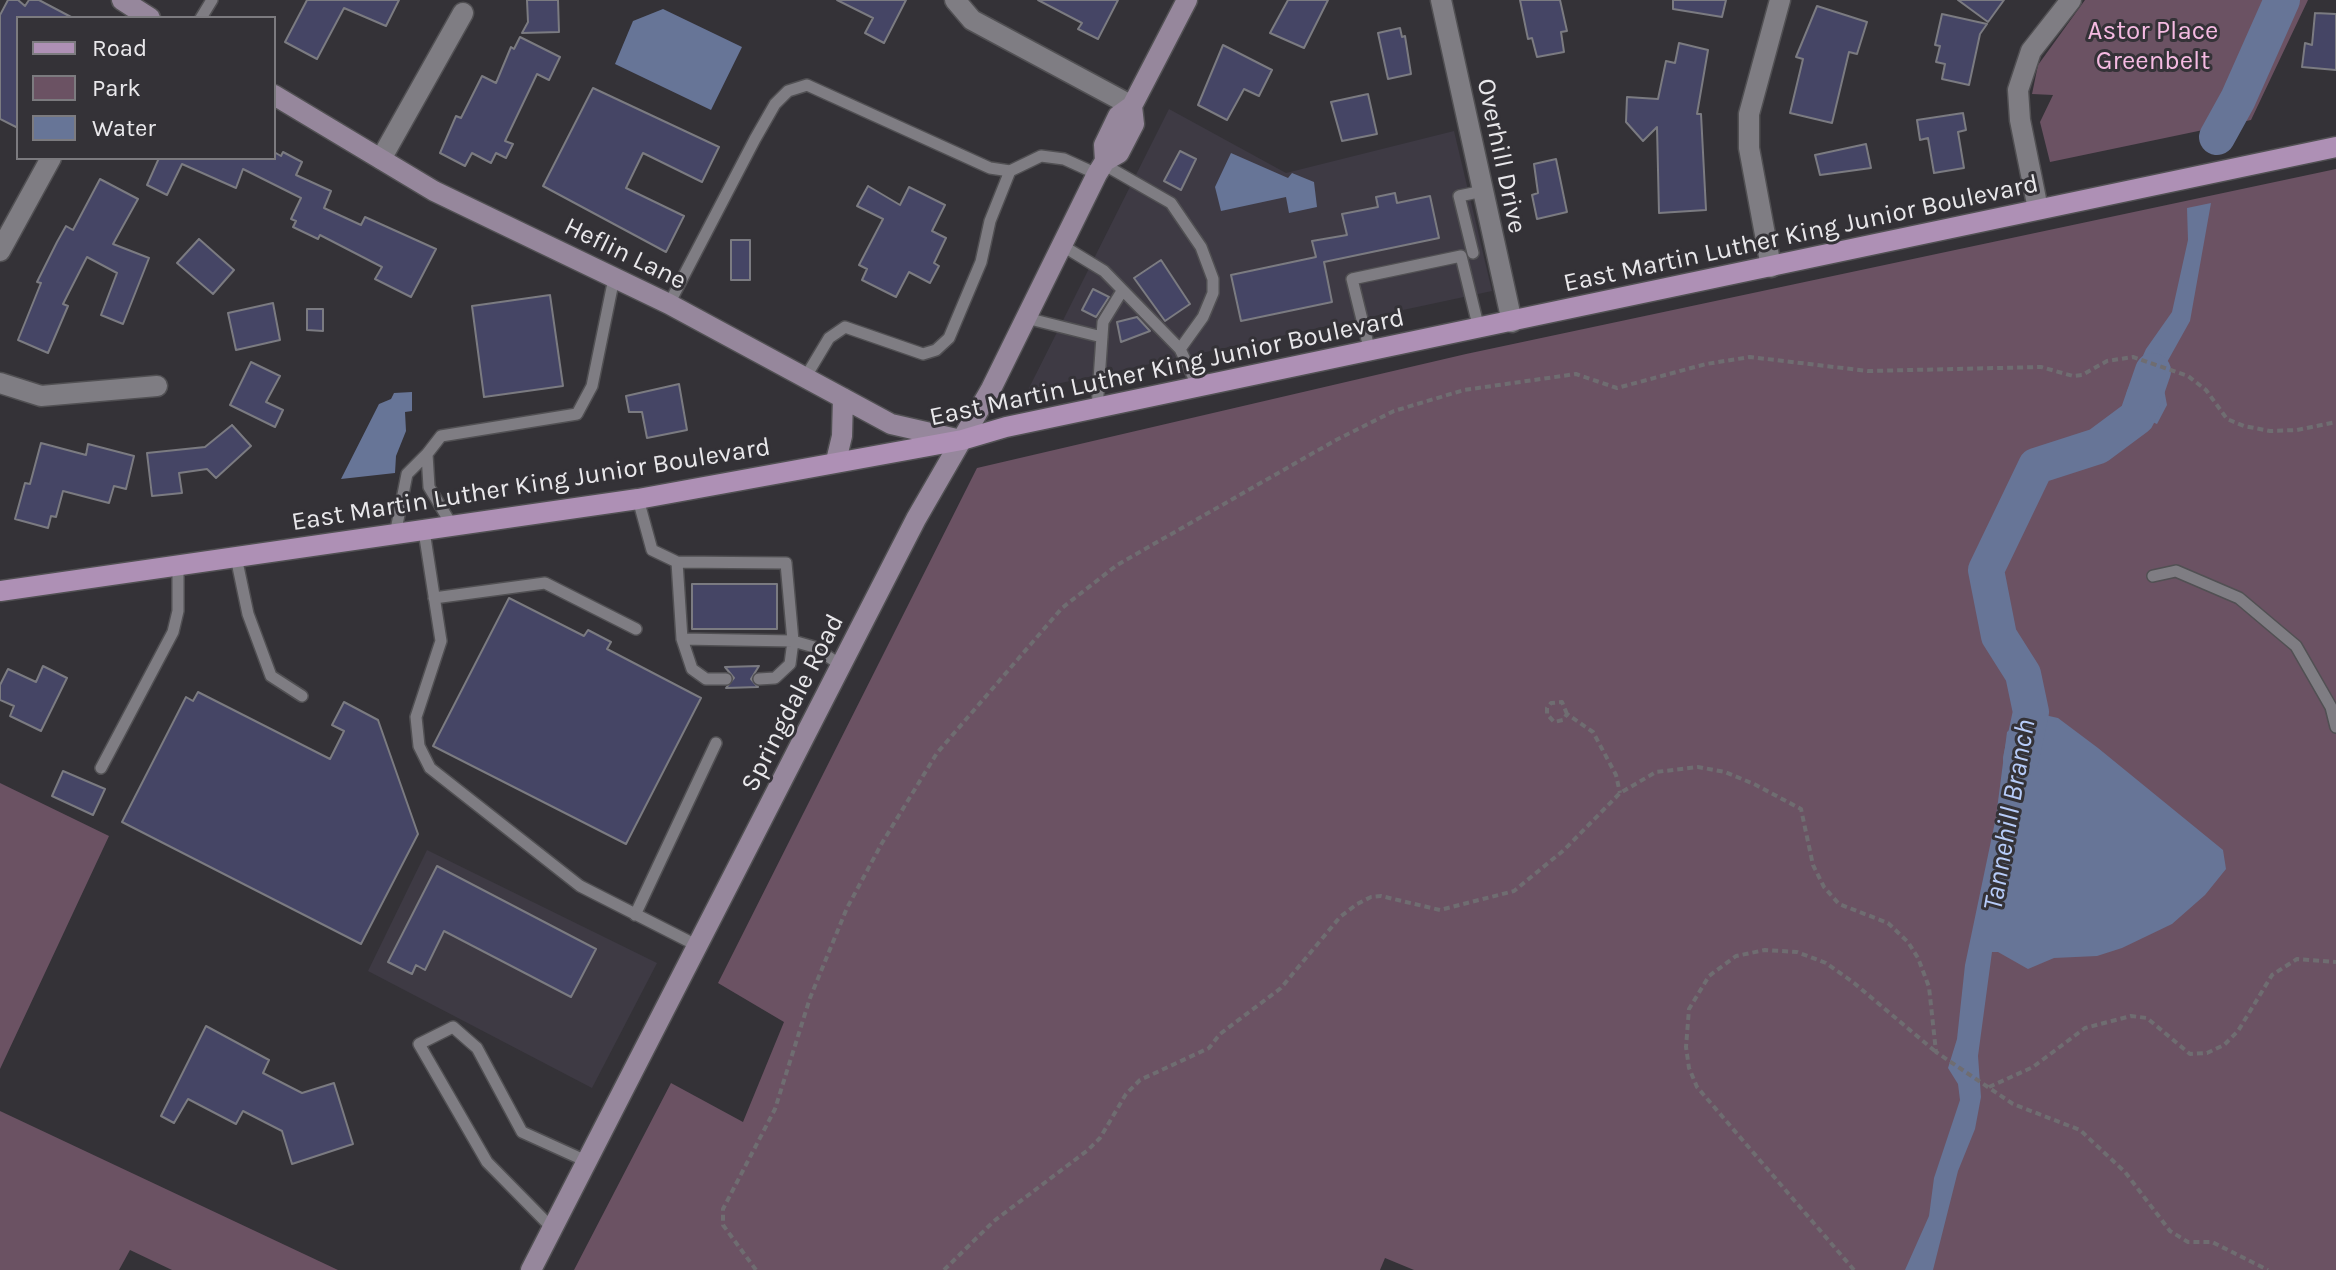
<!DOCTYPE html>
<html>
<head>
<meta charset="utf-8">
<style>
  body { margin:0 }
  #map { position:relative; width:2336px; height:1270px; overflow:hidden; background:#343237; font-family:Karla,sans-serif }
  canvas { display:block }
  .legend { position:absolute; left:16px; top:16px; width:260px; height:144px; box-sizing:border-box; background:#343237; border:2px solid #7c7b7f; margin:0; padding:10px 14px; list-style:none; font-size:24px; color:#e9e8eb }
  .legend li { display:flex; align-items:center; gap:16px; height:40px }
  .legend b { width:40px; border:2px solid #7c7b7f }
</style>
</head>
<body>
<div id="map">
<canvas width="2336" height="1270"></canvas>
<ul class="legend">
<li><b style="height:10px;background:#ae90b5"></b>Road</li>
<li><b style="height:22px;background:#6b5263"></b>Park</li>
<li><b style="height:22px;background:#677597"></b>Water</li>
</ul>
</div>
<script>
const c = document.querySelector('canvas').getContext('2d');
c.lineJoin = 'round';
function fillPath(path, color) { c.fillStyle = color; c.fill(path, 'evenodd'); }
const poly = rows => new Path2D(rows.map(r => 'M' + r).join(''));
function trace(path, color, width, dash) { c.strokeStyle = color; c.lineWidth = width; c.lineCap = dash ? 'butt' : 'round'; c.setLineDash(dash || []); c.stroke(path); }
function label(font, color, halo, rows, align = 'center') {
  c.font = font + ' Karla,sans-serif'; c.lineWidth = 6; c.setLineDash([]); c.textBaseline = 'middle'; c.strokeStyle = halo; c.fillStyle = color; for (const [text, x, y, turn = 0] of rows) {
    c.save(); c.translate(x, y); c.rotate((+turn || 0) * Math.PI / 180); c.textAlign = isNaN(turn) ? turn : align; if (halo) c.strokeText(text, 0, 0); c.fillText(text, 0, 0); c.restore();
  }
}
const built = poly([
  [1169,109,1286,173,1454,131,1492,291,1028,390],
  [427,850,657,963,592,1088,368,971]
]);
const green = poly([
  [2085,0,2308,0,2251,120,2050,162,2040,122,2053,95,2032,94,2038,65],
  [2336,169,2336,1270,1414,1270,1385,1258,1380,1270,574,1270,671,1083,743,1122,784,1022,718,983,977,468,1466,354],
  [0,783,109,836,0,1069],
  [0,1111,338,1270,172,1270,130,1250,119,1270,0,1270]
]);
const water = poly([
  [663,9,742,47,711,110,615,64,633,21],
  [1231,153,1288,178,1292,173,1314,182,1317,207,1289,213,1286,197,1221,211,1215,187],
  [2211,203,2190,321,2161,373,2167,405,2157,424,2123,410,2127,391,2146,349,2172,312,2188,240,2187,208],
  [412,392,412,411,405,412,406,431,396,456,395,473,341,479,379,404,391,399,394,393],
  [2031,712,2058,718,2098,748,2223,850,2226,869,2205,895,2172,924,2122,948,2097,956,2054,958,2028,969,1998,952,1992,952,1978,1056,1981,1097,1975,1129,1958,1171,1933,1270,1905,1270,1929,1216,1934,1178,1960,1100,1958,1084,1948,1068,1957,1039,1965,965,1996,817,2007,732]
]);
const river = poly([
  [2217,137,2238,99,2282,0],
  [2021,759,2031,712,2023,674,1999,636,1986,570,2036,466,2098,446,2137,417,2153,371]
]);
const building = poly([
  [8,0,18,0,25,6,29,0,39,0,73,18,18,18,18,128,0,119,0,15,8,0],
  [307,0,399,0,386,26,344,8,317,59,285,42,307,0],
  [527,0,558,0,559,32,522,33,528,22,527,0],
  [837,0,906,0,884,43,865,33,873,18,837,0],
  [1038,0,1118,0,1098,39,1078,29,1082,23,1038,0],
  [1288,0,1328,0,1304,48,1270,33,1288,0],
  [1520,0,1560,0,1567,31,1561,32,1564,52,1537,57,1532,38,1528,39,1520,0],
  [1673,0,1726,0,1722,17,1673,9,1673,0],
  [1958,0,2004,0,1988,22,1958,0],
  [1817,6,1867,22,1857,54,1849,52,1832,123,1790,113,1803,59,1796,57,1817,6],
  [2315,13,2336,14,2336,70,2302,67,2305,43,2312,45,2315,13],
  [1942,14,1987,24,1980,34,1969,85,1942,79,1945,64,1936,62,1940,46,1935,45,1942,14],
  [1400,28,1402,37,1405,36,1411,74,1388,79,1378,33,1400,28],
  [520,37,560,57,549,80,537,74,505,141,513,144,506,158,496,153,491,163,472,153,465,166,440,153,456,116,461,118,482,76,496,83,511,47,514,49,520,37],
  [1679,43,1708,50,1697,114,1701,114,1706,210,1659,213,1657,127,1643,141,1626,122,1627,97,1658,99,1666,61,1675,63,1679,43],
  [1223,45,1272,70,1259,96,1244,89,1227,120,1198,105,1223,45],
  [593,88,719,147,702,182,643,153,626,188,684,216,666,252,543,186,593,88],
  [1368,94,1377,134,1342,141,1331,102,1368,94],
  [1963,113,1966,130,1958,132,1964,168,1934,173,1928,138,1920,140,1917,120,1963,113],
  [1866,144,1871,168,1820,175,1815,155,1866,144],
  [1180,151,1196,159,1181,190,1164,181,1180,151],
  [274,152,281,156,283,152,302,162,296,175,331,191,324,208,361,225,365,217,436,249,411,297,375,279,382,267,320,235,318,239,293,227,296,221,291,219,301,198,243,169,236,188,182,164,167,195,147,185,159,158,274,158,274,152],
  [1556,159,1567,212,1537,219,1532,195,1538,193,1534,164,1556,159],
  [100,179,138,199,113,244,149,258,123,324,101,315,117,273,87,257,63,304,68,306,48,353,18,340,41,283,37,282,57,242,66,226,73,230,100,179],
  [868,186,900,205,909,187,945,205,932,231,946,238,934,263,939,266,930,283,909,272,896,297,862,280,867,269,859,265,883,219,857,206,868,186],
  [1395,193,1397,203,1430,196,1439,238,1324,262,1332,302,1241,321,1231,275,1316,257,1312,241,1347,235,1342,214,1378,207,1376,197,1395,193],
  [199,239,234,270,213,294,177,263,199,239],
  [731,240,750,240,750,280,731,280,731,240],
  [1161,260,1190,304,1165,321,1134,278,1161,260],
  [1093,289,1109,297,1096,317,1082,310,1093,289],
  [550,295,563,386,484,397,472,306,550,295],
  [273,303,280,340,236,350,228,313,273,303],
  [307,309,323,309,323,331,307,330,307,309],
  [1137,317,1150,331,1121,342,1117,322,1137,317],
  [251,362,280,376,266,402,283,410,275,427,230,405,251,362],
  [679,384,687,430,647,438,642,412,629,412,626,396,679,384],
  [232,425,251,446,216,478,207,469,179,473,182,493,152,496,147,453,205,447,232,425],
  [41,443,86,455,88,444,134,456,126,489,114,486,109,503,63,491,56,517,51,516,48,528,15,519,25,483,30,484,41,443],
  [692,584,777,584,777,629,692,629,692,584],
  [509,598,584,636,588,630,611,642,607,649,701,698,626,844,433,746,509,598],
  [43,666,67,678,41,731,10,716,14,706,0,700,0,685,8,669,36,682,43,666],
  [759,666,751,679,758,687,726,688,734,678,725,667,759,666],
  [198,692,330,759,344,731,332,725,344,702,378,720,418,834,361,944,122,822,186,697,193,701,198,692],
  [63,771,105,789,93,815,52,796,63,771],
  [437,866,596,949,571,997,444,931,425,970,416,965,412,974,388,962,437,866],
  [206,1026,269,1060,263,1073,302,1093,334,1083,353,1144,292,1164,282,1131,243,1111,236,1124,188,1099,174,1123,161,1116,206,1026]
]);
const path = poly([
  [1567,714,1562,702,1551,703,1547,708,1547,714,1554,722,1563,720,1567,714,1593,732,1616,775,1620,793],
  [1989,1087,2033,1067,2085,1028,2131,1016,2147,1018,2190,1054,2207,1053,2224,1045,2238,1031,2272,975,2297,959,2336,962],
  [756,1270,723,1225,723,1209,775,1109,810,998,847,908,882,843,937,753,1062,608,1117,565,1336,440,1394,411,1464,390,1576,374,1617,388,1706,364,1750,357,1868,371,2041,367,2073,376,2082,375,2107,361,2133,357,2188,376,2206,390,2227,419,2244,426,2270,431,2297,430,2336,422],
  [944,1270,994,1221,1088,1150,1100,1138,1126,1094,1140,1080,1209,1048,1220,1034,1281,988,1340,917,1357,904,1371,897,1381,896,1440,910,1514,891,1564,850,1620,793,1656,772,1698,767,1725,772,1754,784,1801,809,1813,865,1824,887,1839,904,1888,923,1908,942,1918,958,1929,987,1936,1052,2013,1104,2080,1130,2125,1172,2170,1231,2188,1242,2212,1242,2268,1270],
  [1854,1270,1697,1087,1689,1068,1686,1047,1689,1009,1709,976,1736,956,1765,950,1797,952,1826,963,1854,983,1936,1052]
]);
const lane = poly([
  [201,18,212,0],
  [1103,164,1171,203,1201,247,1213,279,1213,293,1203,317,1180,349],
  [1063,246,1104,271,1180,349,1198,387],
  [1473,253,1459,196,1483,191],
  [669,304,755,139,775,104,788,91,807,85,990,168,1010,171],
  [1026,318,1102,337],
  [1370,352,1352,279,1461,256,1479,329],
  [805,378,829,338,845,327,923,354,936,350,949,338,981,262,990,221,1010,171,1041,156,1064,159,1097,174],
  [1097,409,1103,322,1122,291],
  [638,499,652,550,677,562,682,639,793,641,814,647,842,666],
  [453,527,429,487,427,454,441,436,577,414,592,386,614,278],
  [424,531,441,641,416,717,419,746,430,768,580,886,698,946],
  [395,535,407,474,427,454],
  [236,557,248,614,271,676,302,696],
  [677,562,786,563,793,641,790,664,775,678,759,679],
  [2153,576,2176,571,2239,598,2296,646,2331,707,2336,727],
  [434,598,545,583,636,629],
  [682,639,692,669,706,679,726,679],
  [101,768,173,632,178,611,178,566],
  [635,915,716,743],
  [552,1228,487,1162,419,1044,453,1027,477,1048,522,1132,586,1161]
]);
const street = poly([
  [955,0,972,20,1132,106],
  [1441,0,1512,322],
  [381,159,463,13],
  [2038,209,2020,120,2018,90,2031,51,2071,0],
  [0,251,51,158],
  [1771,267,1749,148,1749,114,1780,0],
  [0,383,41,396,157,386]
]);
const secondary = poly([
  [122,0,150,18],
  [274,95,434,191,669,304,891,424,961,440],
  [1105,161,1104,145,1118,116,1132,106,1187,0],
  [836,461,842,436,843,398],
  [531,1270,916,519,991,389,1097,174,1105,161,1119,153,1134,124,1132,106]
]);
const primary = poly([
  [0,591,638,499,962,440,1006,427,2336,147]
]);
const parkNames = [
  ["Astor Place",2153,32],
  ["Greenbelt",2153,62]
];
const streetNames = [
  ["Overhill Drive",1501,156,78],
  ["East Martin Luther King Junior Boulevard",1801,234,-12],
  ["Heflin Lane",625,254,26],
  ["East Martin Luther King Junior Boulevard",1167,368,-12],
  ["East Martin Luther King Junior Boulevard",531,485,-9],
  ["Springdale Road",793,703,-63]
];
const waterNames = [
  ["Tannehill Branch",2010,815,-80]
];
fillPath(built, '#3e3a44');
fillPath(green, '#6b5263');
fillPath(water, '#677597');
trace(river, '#677597', 36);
fillPath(building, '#454565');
trace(building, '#7b7b81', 2);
trace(lane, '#515053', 14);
trace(street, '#515053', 23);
trace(secondary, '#515053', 23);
trace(primary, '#515053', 23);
trace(path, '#6f6d71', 4, [6, 4]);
trace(lane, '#7f7d83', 11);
trace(street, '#7f7d83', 20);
trace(secondary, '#96879c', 20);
trace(primary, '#ae90b5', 20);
label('26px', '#f5bae2', '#343237', parkNames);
label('26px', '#e9e8eb', '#343237', streetNames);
label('italic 28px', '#b7ccf9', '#343237', waterNames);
</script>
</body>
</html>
